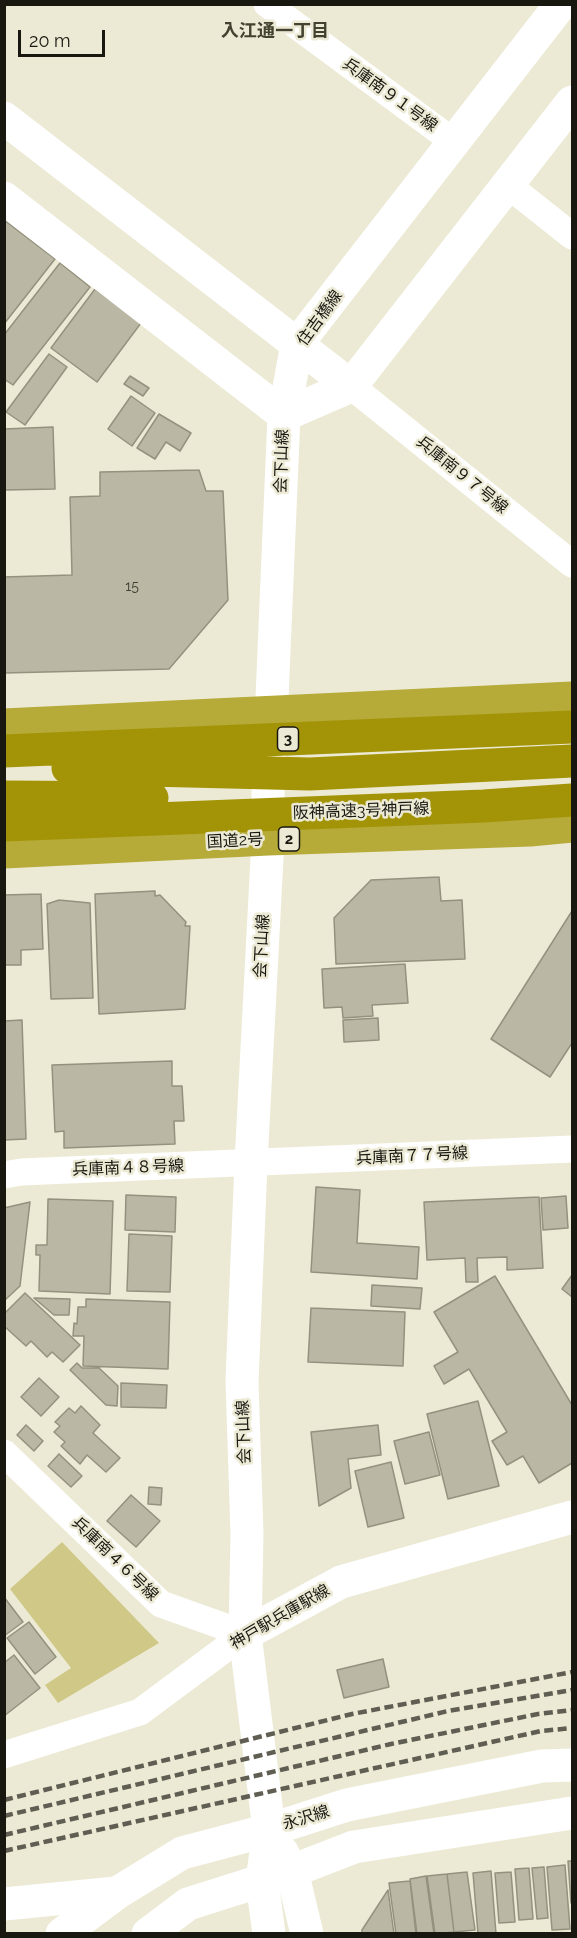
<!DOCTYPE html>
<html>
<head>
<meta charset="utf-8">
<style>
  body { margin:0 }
  #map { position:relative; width:577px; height:1938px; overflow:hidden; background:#ecead5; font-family:Raleway,sans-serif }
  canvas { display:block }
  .frame { position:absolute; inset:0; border:6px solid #181710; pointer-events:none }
  .scale { position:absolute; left:18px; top:30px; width:87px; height:27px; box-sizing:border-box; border:3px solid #181710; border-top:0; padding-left:8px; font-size:18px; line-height:21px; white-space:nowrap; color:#181710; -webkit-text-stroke:4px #ecead5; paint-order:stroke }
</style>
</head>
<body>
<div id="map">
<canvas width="577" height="1938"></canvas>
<div class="frame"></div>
<div class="scale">20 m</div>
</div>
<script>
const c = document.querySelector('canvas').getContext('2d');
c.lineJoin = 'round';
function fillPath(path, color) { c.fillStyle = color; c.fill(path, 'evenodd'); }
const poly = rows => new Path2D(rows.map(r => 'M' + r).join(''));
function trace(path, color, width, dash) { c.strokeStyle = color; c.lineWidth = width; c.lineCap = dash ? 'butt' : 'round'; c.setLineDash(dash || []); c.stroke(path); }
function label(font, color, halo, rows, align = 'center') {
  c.font = font + ' Raleway,"Noto Sans JP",sans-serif'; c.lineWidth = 5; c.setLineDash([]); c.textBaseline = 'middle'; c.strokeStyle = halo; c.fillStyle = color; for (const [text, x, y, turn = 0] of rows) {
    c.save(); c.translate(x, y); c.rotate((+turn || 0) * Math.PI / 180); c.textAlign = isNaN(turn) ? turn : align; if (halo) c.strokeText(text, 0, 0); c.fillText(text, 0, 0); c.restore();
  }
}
const green = poly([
  [62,1542,159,1643,58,1703,45,1685,71,1668,10,1589]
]);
const building = poly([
  [4,220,55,259,4,324,4,220],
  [60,263,90,287,13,385,4,379,4,335,60,263],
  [95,289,141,323,97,382,51,348,95,289],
  [49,354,67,367,25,425,6,412,49,354],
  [130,376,149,388,143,396,124,384,130,376],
  [131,396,155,413,132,446,108,429,131,396],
  [159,414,191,433,180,451,166,442,155,459,137,448,159,414],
  [53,427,55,489,4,490,4,429,53,427],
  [199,470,206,491,223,491,228,600,169,669,4,673,4,577,72,575,70,497,100,496,100,472,199,470],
  [439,877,441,901,462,900,465,959,336,964,334,918,371,880,439,877],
  [155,891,155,896,160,895,186,922,185,926,190,926,185,1009,99,1014,95,894,155,891],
  [41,894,43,949,21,950,21,965,4,965,4,895,41,894],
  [59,900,90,903,93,998,51,999,47,904,59,900],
  [572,911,572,1043,550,1077,491,1039,572,911],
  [405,964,408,1003,372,1005,373,1016,343,1018,342,1007,324,1008,322,969,405,964],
  [378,1018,379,1040,344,1042,343,1020,378,1018],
  [22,1020,26,1139,4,1140,4,1021,22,1020],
  [172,1061,172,1086,182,1086,184,1121,174,1121,175,1144,64,1148,64,1131,55,1132,52,1065,172,1061],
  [316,1187,360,1190,357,1243,419,1247,417,1279,311,1272,316,1187],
  [126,1195,176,1197,175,1232,125,1230,126,1195],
  [566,1196,568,1228,543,1230,541,1198,566,1196],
  [539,1197,543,1268,507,1270,507,1257,477,1258,478,1282,466,1282,465,1258,427,1260,424,1202,539,1197],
  [48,1199,113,1201,110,1294,39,1291,40,1255,36,1255,36,1245,47,1245,48,1199],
  [30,1202,20,1286,4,1301,4,1208,30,1202],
  [129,1234,172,1236,170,1292,127,1291,129,1234],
  [572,1275,572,1297,562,1289,572,1275],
  [495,1276,572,1405,572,1463,539,1483,523,1456,507,1465,492,1441,507,1432,469,1369,444,1384,434,1366,458,1352,434,1312,495,1276],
  [372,1285,422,1288,420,1309,371,1306,372,1285],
  [25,1293,80,1345,63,1362,52,1352,47,1357,31,1341,26,1346,4,1326,4,1314,25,1293],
  [34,1298,70,1299,69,1315,54,1315,34,1298],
  [86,1299,170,1302,168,1369,83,1366,84,1336,73,1336,74,1323,77,1324,78,1307,86,1307,86,1299],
  [311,1308,405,1312,403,1366,308,1362,311,1308],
  [77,1363,82,1368,99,1368,118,1386,117,1406,106,1405,70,1370,77,1363],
  [39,1378,59,1397,41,1416,21,1397,39,1378],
  [121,1383,167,1385,166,1408,121,1407,121,1383],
  [478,1401,499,1486,448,1499,427,1414,478,1401],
  [81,1406,100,1425,93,1433,120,1458,106,1472,87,1455,80,1464,61,1446,65,1442,54,1432,60,1426,55,1422,69,1408,75,1413,81,1406],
  [26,1425,43,1441,34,1451,17,1435,26,1425],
  [378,1425,381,1455,348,1459,351,1488,319,1506,311,1432,378,1425],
  [429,1432,440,1475,405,1484,394,1441,429,1432],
  [59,1454,82,1476,71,1487,48,1466,59,1454],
  [391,1462,404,1518,368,1527,355,1471,391,1462],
  [149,1487,162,1488,161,1505,148,1504,149,1487],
  [131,1495,160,1521,136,1547,107,1521,131,1495],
  [4,1597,23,1622,4,1636,4,1597],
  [29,1622,56,1657,35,1674,7,1638,29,1622],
  [14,1655,40,1688,4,1716,4,1663,14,1655],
  [383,1659,389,1687,344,1698,337,1670,383,1659],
  [568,1861,572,1861,572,1903,571,1903,568,1861],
  [565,1865,570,1929,552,1930,547,1867,565,1865],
  [544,1867,548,1918,537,1919,532,1868,544,1867],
  [529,1868,533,1919,519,1920,515,1869,529,1868],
  [491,1871,496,1934,478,1934,473,1873,491,1871],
  [467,1872,475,1930,454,1932,447,1874,467,1872],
  [511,1872,515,1922,499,1923,495,1873,511,1872],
  [447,1874,454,1932,435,1934,427,1876,447,1874],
  [426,1876,434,1934,417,1934,410,1879,426,1876],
  [410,1881,416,1934,396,1934,389,1883,410,1881],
  [388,1890,394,1934,362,1934,362,1930,388,1890]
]);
const minor = poly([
  [267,4,454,142],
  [509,186,572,236],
  [351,386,572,564],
  [4,1175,21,1172,572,1149],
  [4,1453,161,1604,245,1634],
  [4,1755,140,1712,245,1634]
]);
const tertiary = poly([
  [4,118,351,386],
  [4,198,284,415],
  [284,415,351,386,572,102],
  [245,1634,341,1582,572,1517],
  [282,1852,292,1871,307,1934],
  [4,1904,116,1893],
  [62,1934,117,1893,182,1853,269,1830,347,1805,542,1766,572,1765],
  [148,1934,188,1904,292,1871,354,1847,572,1813],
  [269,1934,262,1881,269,1830,245,1634,247,1534,242,1381,251,1163,268,839,268,792,284,415,297,344,561,4]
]);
const trunk = poly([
  [4,725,572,698],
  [4,852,268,839,530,830,572,826]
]);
const motorway = poly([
  [4,751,572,727],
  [68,768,310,774,572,761],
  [4,797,152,798],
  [4,825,484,806,572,800]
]);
const rail = poly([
  [4,1800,352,1714,572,1672],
  [4,1816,448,1711,572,1690],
  [4,1835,391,1744,538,1714,572,1710],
  [4,1851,541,1731,572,1728]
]);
const numberNames = [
  ["15",132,587]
];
const shields = [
  [288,739,21],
  [289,839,21]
];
const shieldNames = [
  ["3",288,739],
  ["2",289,839]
];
const streetNames = [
  ["兵庫南９１号線",390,95,36],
  ["住吉橋線",320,318,-54],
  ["会下山線",282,461,-88],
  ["兵庫南９７号線",462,475,39],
  ["阪神高速3号神戸線",361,811,-2],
  ["国道2号",235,841,-3],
  ["会下山線",262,946,-87],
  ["兵庫南７７号線",412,1156,-3],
  ["兵庫南４８号線",128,1168,-2],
  ["会下山線",244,1432,-92],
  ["兵庫南４６号線",115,1559,44],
  ["神戸駅兵庫駅線",280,1617,-30],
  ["永沢線",306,1818,-17]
];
const neighbourhoodNames = [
  ["入江通一丁目",275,32]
];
fillPath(green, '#d0c886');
fillPath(building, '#bab7a4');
trace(building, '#94927f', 1.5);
trace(minor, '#fff', 27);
trace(tertiary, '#fff', 33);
trace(trunk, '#b6aa38', 33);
trace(motorway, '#a39407', 33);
trace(rail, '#605e52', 4.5, [9, 4.5]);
label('14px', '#403f35', null, numberNames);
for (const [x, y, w] of shields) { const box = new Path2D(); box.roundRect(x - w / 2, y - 12, w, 24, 4.5); c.fillStyle = '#ecead5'; c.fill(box); trace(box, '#181710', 1.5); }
label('bold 15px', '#181710', null, shieldNames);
label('16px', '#181710', '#ecead5', streetNames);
label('bold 18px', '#434130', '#ecead5', neighbourhoodNames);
</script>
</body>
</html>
